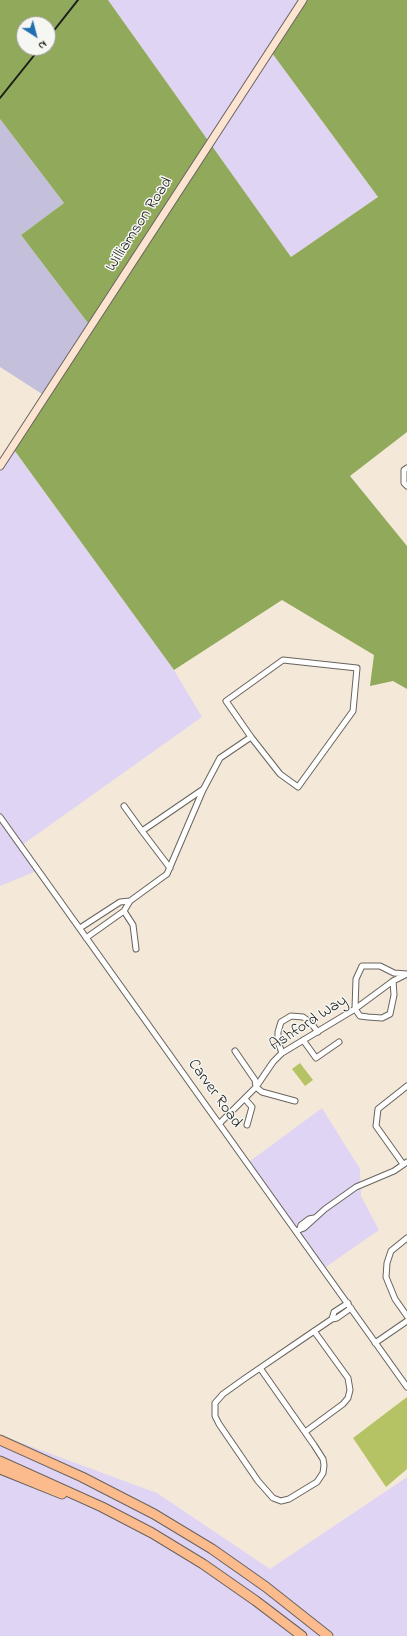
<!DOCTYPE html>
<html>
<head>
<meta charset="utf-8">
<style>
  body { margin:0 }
  #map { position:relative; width:407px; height:1636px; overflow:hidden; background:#f4e9d8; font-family:"Indie Flower",sans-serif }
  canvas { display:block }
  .north { position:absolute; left:16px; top:16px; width:40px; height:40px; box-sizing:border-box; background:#f6f6f2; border:1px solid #9f9f9c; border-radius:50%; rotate:144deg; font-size:11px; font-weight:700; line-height:16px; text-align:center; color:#1c1c1c }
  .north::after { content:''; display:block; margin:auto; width:14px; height:18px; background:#1f6fb2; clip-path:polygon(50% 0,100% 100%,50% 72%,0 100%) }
</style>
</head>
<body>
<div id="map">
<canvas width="407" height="1636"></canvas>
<div class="north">N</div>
</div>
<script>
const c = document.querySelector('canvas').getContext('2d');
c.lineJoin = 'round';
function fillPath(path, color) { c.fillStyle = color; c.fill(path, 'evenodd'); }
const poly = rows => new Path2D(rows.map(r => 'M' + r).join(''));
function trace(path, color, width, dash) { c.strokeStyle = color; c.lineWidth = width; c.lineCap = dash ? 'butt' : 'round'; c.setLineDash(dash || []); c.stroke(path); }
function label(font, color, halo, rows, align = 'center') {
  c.font = font + ' "Indie Flower",sans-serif'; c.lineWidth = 3; c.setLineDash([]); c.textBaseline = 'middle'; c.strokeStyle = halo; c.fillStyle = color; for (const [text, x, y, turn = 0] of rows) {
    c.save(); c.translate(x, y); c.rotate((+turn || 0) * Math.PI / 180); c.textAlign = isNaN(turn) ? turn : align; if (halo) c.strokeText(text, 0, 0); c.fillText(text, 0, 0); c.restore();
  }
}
const built = poly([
  [108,0,302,0,272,53,378,197,291,257],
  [12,447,174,670,202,717,22,845,39,870,0,886,0,465],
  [322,1108,360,1169,361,1196,379,1230,320,1271,246,1164],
  [0,1435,157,1493,270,1569,407,1477,407,1636,0,1636]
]);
const industrial = poly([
  [0,119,64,203,21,235,91,327,42,394,0,367]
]);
const green = poly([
  [300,1063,313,1080,305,1086,292,1069],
  [407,1397,407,1469,386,1487,353,1438]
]);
const forest = poly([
  [0,0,108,0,291,257,378,197,272,53,302,0,407,0,407,432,350,476,407,546,407,689,393,681,370,686,374,655,282,600,174,670,12,447,42,394,91,327,21,235,64,203,0,119],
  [24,24,48,24,48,48,24,48]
]);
const street = poly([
  [407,468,404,470,404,483,407,486],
  [124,806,142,831],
  [0,817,407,1387],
  [170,868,142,831,202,790],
  [124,911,133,925,136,949],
  [80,928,120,902,130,901],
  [86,938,124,911,130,901,167,874,203,790,220,758,251,737,226,701,283,660,357,668,353,711,298,787,280,774,251,737],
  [393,981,394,995,390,1014,382,1018,368,1017,360,1016,355,1009,356,979,362,966,380,966,394,973,407,974],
  [303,1040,316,1058,339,1042],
  [235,1051,255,1080,256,1087,262,1092,295,1101],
  [282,1053,278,1042,278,1032,281,1022,291,1016,303,1017,310,1022,318,1032],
  [245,1099,252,1107,247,1125],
  [219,1124,256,1087,273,1062,282,1053,355,1009,393,981,407,974],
  [403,1164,376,1126,378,1109,407,1086],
  [300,1228,301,1225,309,1219,314,1218],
  [296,1231,304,1228,325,1209,356,1187,394,1171,407,1162],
  [407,1238,391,1251,387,1263,386,1277,395,1299,407,1316],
  [332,1319,337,1318,351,1308],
  [375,1343,407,1321],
  [260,1368,314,1445,323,1459,324,1465,323,1473,317,1482,289,1499,281,1501,273,1498,258,1481,219,1424,215,1416,215,1403,223,1394,244,1379,304,1338,332,1319,334,1312,348,1303],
  [305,1432,343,1404,348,1398,350,1390,348,1378,314,1331]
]);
const secondary = poly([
  [0,466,303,0]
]);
const highway = poly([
  [0,1440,82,1477,154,1514,212,1549,266,1587,328,1636],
  [0,1461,102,1507,152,1533,203,1564,256,1601,302,1636],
  [0,1469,62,1494]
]);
const rail = poly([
  [48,38,78,0],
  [0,98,40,48]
]);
const streetNames = [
  ["Williamson Road",140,225,-57],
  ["Ashford Way",309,1024,-33],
  ["Carver Road",214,1094,54]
];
fillPath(built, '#e0d4f4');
fillPath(industrial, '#c4c0db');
fillPath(green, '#b5c365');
fillPath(forest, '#90a95a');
trace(street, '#68645e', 7);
trace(secondary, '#68645e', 9);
trace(highway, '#68645e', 11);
trace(street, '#fff', 5);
trace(secondary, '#fde4d1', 7);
trace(highway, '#fbbb8c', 9);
trace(rail, '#1c1c1c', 2);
label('16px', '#1c1c1c', '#f6f6f2', streetNames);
</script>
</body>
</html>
